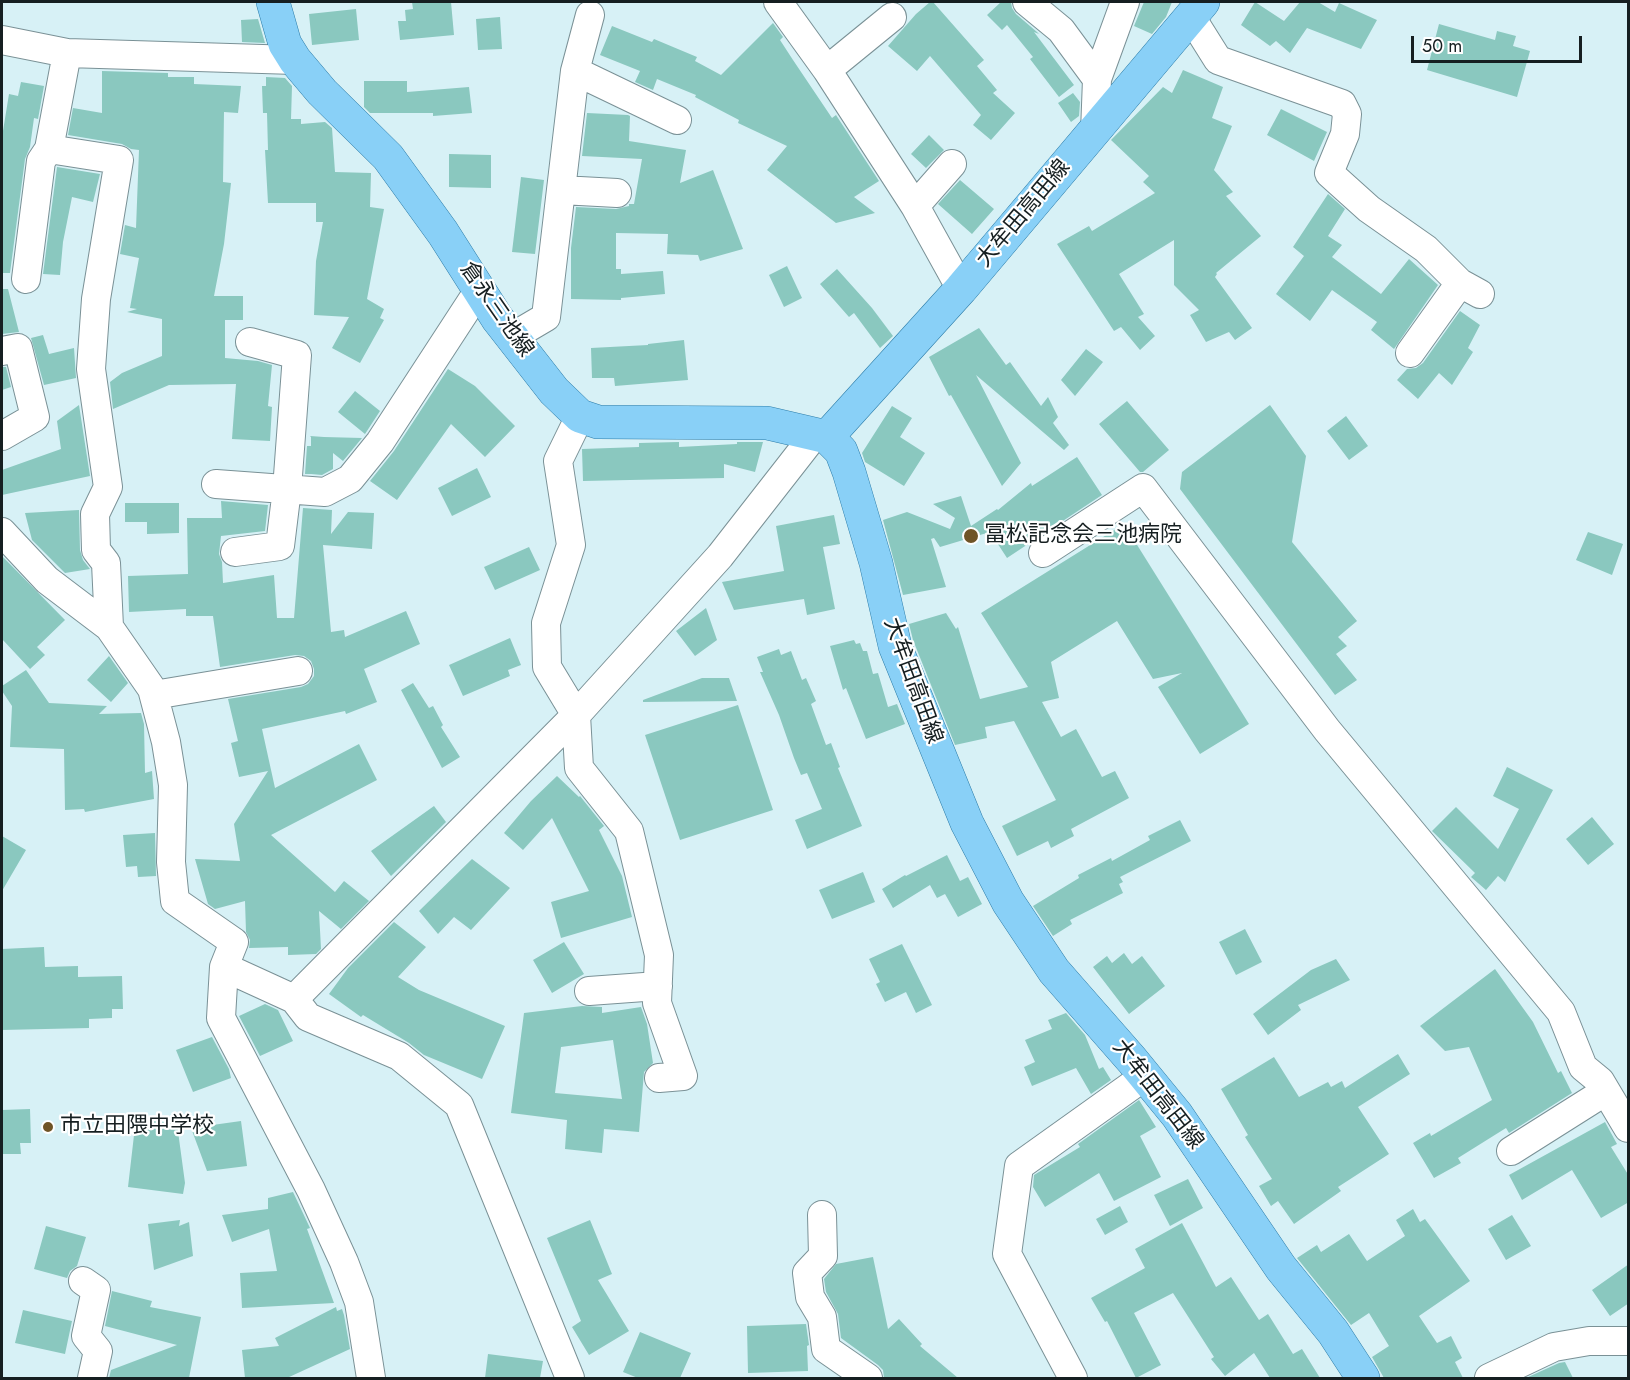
<!DOCTYPE html>
<html>
<head>
<meta charset="utf-8">
<style>
  body { margin:0 }
  #map { position:relative; width:1630px; height:1380px; overflow:hidden; background:#d7f1f6; font-family:Jost,sans-serif }
  canvas { display:block }
  .frame { position:absolute; inset:0; border:3px solid #161f21; pointer-events:none }
  .scale { position:absolute; left:1411px; top:36px; width:171px; height:27px; box-sizing:border-box; border:3px solid #161f21; border-top:0; padding-left:8px; font-size:18px; line-height:21px; white-space:nowrap; color:#161f21; -webkit-text-stroke:4px #fff; paint-order:stroke }
</style>
</head>
<body>
<div id="map">
<canvas width="1630" height="1380"></canvas>
<div class="frame"></div>
<div class="scale">50 m</div>
</div>
<script>
const c = document.querySelector('canvas').getContext('2d');
c.lineJoin = 'round';
function fillPath(path, color) { c.fillStyle = color; c.fill(path, 'evenodd'); }
const poly = rows => new Path2D(rows.map(r => 'M' + r).join(''));
function trace(path, color, width, dash) { c.strokeStyle = color; c.lineWidth = width; c.lineCap = dash ? 'butt' : 'round'; c.setLineDash(dash || []); c.stroke(path); }
function label(font, color, halo, rows, align = 'center') {
  c.font = font + ' Jost,"Noto Sans JP",sans-serif'; c.lineWidth = 4.5; c.setLineDash([]); c.textBaseline = 'middle'; c.strokeStyle = halo; c.fillStyle = color; for (const [text, x, y, turn = 0] of rows) {
    c.save(); c.translate(x, y); c.rotate((+turn || 0) * Math.PI / 180); c.textAlign = isNaN(turn) ? turn : align; if (halo) c.strokeText(text, 0, 0); c.fillText(text, 0, 0); c.restore();
  }
}
const building = poly([
  [412,2,451,2,454,35,400,40,398,21,406,21,405,10,413,9],
  [930,2,933,2,984,60,977,66,997,90,993,93,1015,113,991,140,973,125,981,115,930,56,917,71,888,46,916,14],
  [1001,2,1011,2,1012,8,1016,14,1037,32,1039,34,1034,32,1074,85,1059,97,1030,59,1033,57,1007,25,1002,30,987,15],
  [1144,2,1172,2,1166,17,1152,34,1134,26],
  [1255,2,1284,21,1300,2,1318,2,1335,12,1339,3,1377,20,1361,49,1307,28,1290,53,1276,41,1270,46,1241,25],
  [356,9,359,40,312,45,309,14],
  [500,17,502,49,478,50,476,19],
  [258,19,265,43,242,42,241,20],
  [773,23,783,37,780,40,793,60,832,118,836,115,879,181,854,197,875,213,836,223,767,170,787,146,738,123,739,120,695,97,696,95,657,79,653,90,635,82,640,71,600,55,612,26,652,42,654,39,697,57,695,61,721,75],
  [1439,24,1495,40,1497,31,1516,36,1513,46,1530,51,1517,97,1427,70],
  [1183,70,1223,87,1212,118,1232,126,1214,170,1233,192,1226,196,1261,236,1216,273,1217,274,1215,277,1252,328,1235,340,1229,332,1206,342,1190,315,1199,310,1174,285,1174,240,1119,274,1144,314,1138,317,1155,336,1140,350,1121,327,1114,331,1057,244,1089,226,1092,231,1155,193,1143,182,1149,176,1111,140,1163,87,1172,93],
  [102,71,168,73,168,77,194,77,194,84,241,86,238,113,224,112,223,182,231,183,224,244,214,296,243,296,243,320,225,320,225,358,258,361,272,365,268,406,272,407,270,441,232,439,236,384,169,385,113,409,110,382,122,373,162,356,162,319,127,312,137,309,130,308,139,258,120,254,125,225,136,228,139,150,131,149,122,144,68,135,73,108,102,113],
  [266,77,285,78,292,86,291,119,301,119,301,124,325,122,332,128,335,172,371,173,370,207,384,209,367,299,384,309,380,318,384,320,360,363,332,348,349,317,314,315,316,261,323,222,316,222,316,203,268,203,265,150,268,150,267,113,263,113,262,86,266,86],
  [364,81,407,81,407,92,469,87,472,113,433,116,433,113,370,113,364,107],
  [21,82,44,86,38,119,34,118,30,147,25,159,10,273,2,273,2,137,9,94,18,96],
  [1073,93,1080,102,1079,116,1071,122,1058,103],
  [1281,109,1327,132,1314,161,1267,135],
  [587,113,628,115,630,116,629,141,686,150,680,183,713,170,743,249,700,261,698,255,667,254,668,234,616,233,616,269,621,269,621,274,663,271,665,294,621,298,621,300,571,299,571,248,576,207,616,209,629,206,629,204,634,204,642,159,582,156],
  [929,135,944,150,926,168,911,154],
  [449,154,491,155,491,188,449,187],
  [57,167,100,174,93,202,72,197,63,242,60,275,43,274],
  [521,177,544,180,535,254,512,252],
  [960,180,994,209,972,234,938,204],
  [1328,194,1345,209,1328,236,1342,245,1332,257,1381,294,1409,259,1438,285,1394,349,1371,330,1377,322,1332,290,1310,321,1276,294,1304,256,1293,247],
  [787,266,802,298,784,307,769,275],
  [837,269,872,308,893,336,880,348,854,313,849,317,820,284],
  [2,289,8,289,19,332,2,334],
  [1460,311,1480,325,1468,348,1473,352,1452,385,1439,373,1418,399,1397,380,1407,369,1416,368,1423,363],
  [979,328,1006,365,1010,362,1041,406,1048,397,1058,417,1053,423,1069,445,1064,450,976,375,1021,463,1002,486,951,395,949,396,929,357],
  [43,335,49,354,74,348,76,378,44,385,31,338],
  [684,340,688,380,615,386,614,378,592,378,591,348,648,345,648,344],
  [1086,349,1103,362,1075,396,1061,380],
  [2,367,6,367,11,387,2,390],
  [448,369,475,386,515,426,485,457,451,424,397,500,370,481,394,451],
  [355,391,380,411,365,434,338,412],
  [1127,401,1169,450,1143,472,1140,472,1099,424],
  [79,405,90,476,2,495,2,470,61,449,57,421],
  [1270,405,1306,456,1292,542,1357,621,1338,637,1347,646,1336,654,1357,680,1335,695,1180,489,1182,472],
  [892,406,912,418,900,437,925,453,904,486,865,462,862,453],
  [1346,416,1368,446,1349,460,1327,431],
  [310,436,324,437,362,438,343,461,333,453,333,469,322,475,311,474,305,474,307,446,311,446,311,437],
  [679,442,679,447,737,444,737,442,763,442,755,472,724,464,724,478,583,481,582,449,639,447,639,443],
  [1077,457,1102,495,1007,558,990,532,940,547,934,538,931,539,946,587,903,595,883,520,907,512,950,529,955,518,933,504,961,496,971,526,997,509,998,510,1031,483,1032,486],
  [477,468,491,497,452,516,438,488],
  [221,501,268,505,265,531,221,536,219,554,222,562,223,583,274,575,277,618,294,618,303,508,332,510,331,534,348,512,374,513,372,549,323,545,331,632,344,630,345,637,406,611,420,644,364,669,377,702,346,714,345,711,262,729,275,788,359,744,377,780,271,835,335,892,344,881,369,901,341,929,319,911,321,949,316,954,288,955,288,947,249,948,250,940,246,932,245,901,215,909,208,904,195,859,240,861,234,824,268,771,239,777,231,743,238,741,228,699,301,687,308,684,314,676,314,669,311,661,304,656,295,655,220,667,213,616,186,616,186,609,129,612,128,576,188,574,187,518,222,518],
  [125,503,179,503,179,533,147,534,147,522,125,522],
  [79,510,80,550,83,560,90,569,65,573,32,540,25,513],
  [834,515,840,544,823,547,835,609,807,615,804,599,734,610,722,582,784,571,776,526],
  [1124,524,1249,724,1200,754,1158,687,1182,673,1153,679,1117,621,1051,662,1059,698,1042,702,1061,737,1076,729,1102,777,1115,771,1129,798,1071,829,1074,836,1051,848,1048,841,1017,856,1002,826,1056,800,1014,721,985,727,987,738,955,745,913,640,909,624,946,613,956,629,958,627,980,699,1028,687,981,613],
  [1588,532,1623,544,1612,575,1576,560],
  [529,547,540,570,495,590,484,567],
  [2,556,65,620,37,647,45,655,30,669,2,639],
  [706,608,717,640,695,656,676,631],
  [510,638,521,665,508,670,510,676,463,696,449,665],
  [854,640,856,644,860,643,863,651,867,651,873,674,878,673,888,707,897,704,905,724,866,739,846,688,843,690,830,646],
  [779,649,781,655,791,651,802,680,806,678,816,701,811,704,826,745,831,743,840,767,838,768,862,826,807,849,795,820,822,809,807,773,801,775,794,758,779,715,760,672,763,672,757,657],
  [109,656,128,683,111,702,87,680],
  [26,670,49,703,107,706,99,714,141,713,144,724,145,773,152,771,154,799,85,812,84,809,65,810,64,749,10,747,12,706,2,691,2,686],
  [702,678,729,678,737,701,643,702,643,700],
  [413,683,429,708,433,706,443,725,441,727,460,757,442,768,401,690],
  [738,705,773,810,680,840,645,735],
  [1507,767,1553,790,1505,882,1498,876,1486,890,1471,877,1475,873,1432,831,1456,807,1498,849,1519,809,1493,796],
  [557,776,579,797,580,796,604,826,599,830,622,876,632,917,561,938,551,902,589,891,552,818,523,850,504,833,531,801],
  [434,806,446,822,391,876,371,851],
  [1592,817,1614,844,1588,865,1566,839],
  [1180,820,1191,841,1120,877,1123,882,1119,884,1123,893,1070,920,1072,924,1053,936,1033,906,1079,878,1078,875,1111,858,1112,861,1150,840,1148,836],
  [155,833,156,876,138,877,137,866,126,867,123,835],
  [2,836,26,850,2,891],
  [947,855,960,881,968,877,982,904,958,917,945,894,937,898,930,885,893,908,882,889,905,875,906,876],
  [472,859,510,888,471,930,454,917,438,934,419,911],
  [863,872,875,902,832,919,819,890],
  [394,922,426,947,398,977,419,990,505,1026,482,1079,424,1055,409,1043,363,1015,361,1017,329,994,348,968],
  [1245,929,1262,962,1236,975,1219,942],
  [564,942,584,974,552,993,533,960],
  [902,944,932,1005,916,1013,906,992,885,1002,876,984,880,982,869,959],
  [44,947,45,967,78,966,78,977,122,976,123,1009,112,1009,112,1018,89,1019,89,1028,2,1030,2,949],
  [1124,953,1132,964,1142,956,1165,986,1129,1014,1093,967,1107,956,1112,963],
  [1336,959,1350,980,1298,1005,1301,1010,1268,1035,1253,1014,1311,970],
  [1495,969,1533,1022,1558,1073,1561,1071,1572,1093,1509,1133,1506,1128,1458,1158,1461,1163,1434,1178,1413,1143,1430,1133,1431,1136,1492,1100,1469,1047,1445,1051,1420,1026],
  [265,1004,278,1010,293,1041,260,1056,239,1016],
  [582,1006,602,1007,602,1013,641,1007,647,1024,653,1063,644,1072,639,1132,604,1129,602,1153,565,1149,567,1120,511,1113,524,1013],
  [613,1040,622,1099,555,1093,561,1047],
  [1066,1013,1085,1035,1099,1069,1103,1067,1111,1080,1091,1094,1076,1068,1032,1086,1024,1067,1035,1062,1025,1040,1052,1029,1048,1020],
  [212,1037,229,1069,231,1078,193,1092,176,1050],
  [1398,1054,1410,1074,1358,1107,1389,1154,1338,1187,1341,1191,1294,1224,1278,1201,1271,1206,1259,1186,1272,1179,1245,1137,1248,1135,1221,1089,1274,1057,1299,1097,1328,1082,1331,1087,1342,1081,1345,1088],
  [1139,1100,1156,1127,1140,1136,1161,1177,1114,1201,1099,1173,1045,1207,1033,1187,1034,1175,1080,1147,1078,1144],
  [30,1109,31,1143,20,1143,21,1154,2,1154,2,1110],
  [136,1118,177,1124,185,1183,183,1194,128,1187],
  [241,1121,247,1166,207,1171,191,1128],
  [1605,1122,1617,1144,1611,1147,1629,1176,1629,1202,1601,1218,1572,1170,1522,1200,1509,1175],
  [1188,1179,1203,1208,1170,1226,1154,1195],
  [293,1192,310,1228,307,1229,334,1303,242,1308,240,1273,277,1271,269,1229,232,1242,222,1215,268,1209,268,1198],
  [1120,1206,1128,1222,1105,1235,1096,1219],
  [1413,1209,1420,1222,1425,1219,1470,1281,1419,1316,1437,1343,1451,1336,1462,1358,1455,1362,1463,1378,1384,1378,1372,1357,1389,1346,1369,1313,1351,1325,1297,1258,1317,1245,1321,1252,1349,1234,1367,1261,1405,1236,1396,1220],
  [1512,1215,1531,1246,1506,1260,1488,1229],
  [180,1220,179,1226,189,1222,193,1256,154,1270,148,1224],
  [590,1220,612,1274,598,1280,629,1331,589,1355,572,1327,581,1321,547,1238],
  [1182,1223,1216,1287,1231,1277,1259,1320,1268,1314,1293,1354,1302,1349,1320,1378,1270,1378,1254,1353,1225,1376,1211,1359,1214,1357,1173,1293,1134,1313,1161,1365,1136,1378,1107,1321,1105,1322,1091,1298,1145,1268,1135,1249],
  [46,1226,86,1237,77,1266,70,1271,67,1278,34,1269],
  [873,1257,888,1329,899,1319,922,1344,920,1346,958,1378,884,1378,883,1370,878,1365,841,1338,838,1314,826,1292,824,1279,836,1264],
  [1629,1264,1629,1303,1610,1316,1592,1290],
  [112,1291,152,1301,150,1307,201,1317,189,1378,109,1378,111,1370,177,1345,105,1326],
  [336,1307,337,1311,342,1309,344,1315,350,1349,287,1378,245,1378,242,1350,279,1346,275,1338],
  [23,1310,72,1321,65,1354,15,1343],
  [806,1324,809,1345,807,1346,808,1371,748,1373,747,1326],
  [640,1332,691,1353,680,1378,638,1378,623,1372],
  [488,1354,543,1361,540,1378,485,1378],
  [1565,1362,1573,1378,1526,1378,1559,1363]
]);
const minor = poly([
  [778,2,827,70,915,206,961,289],
  [1027,2,1061,30,1097,79],
  [1191,17,1218,60,1342,104,1347,114,1345,134,1329,173,1369,209,1426,249,1460,283,1480,294],
  [2,40,67,53,295,60],
  [827,70,892,17],
  [575,71,677,120],
  [1095,132,1097,79,1125,2],
  [49,149,119,160,96,299,91,369,108,487,95,514,96,550,106,563,109,627],
  [561,190,617,193],
  [915,206,952,164],
  [26,279,41,161,49,149,67,53],
  [512,337,546,317,575,71,590,15],
  [2,351,18,348,35,417,2,436],
  [1410,353,1460,283],
  [580,416,558,461,571,545,546,623,547,667,576,715,579,768,629,831,659,955,657,1003,683,1076,659,1078],
  [216,484,325,492,350,479,380,442,479,290],
  [2,532,47,580,109,627,152,689,166,742,173,785,171,862,175,901,234,942,224,967,221,1018,311,1190,344,1262,359,1302,371,1378],
  [235,552,280,546,287,489,297,355,250,342],
  [1043,553,1143,488,1327,730,1561,1012,1583,1067,1600,1081,1628,1128],
  [154,695,298,671],
  [224,967,294,999,308,1017,399,1056,459,1105,570,1378],
  [589,991,658,986],
  [294,999,576,715,720,556,816,433],
  [1511,1151,1606,1091],
  [822,1215,823,1256,807,1273,810,1297,822,1317,826,1349,868,1378],
  [83,1281,96,1290,86,1336,98,1351,92,1378],
  [1073,1378,1007,1254,1019,1166,1145,1076],
  [1489,1378,1554,1347,1589,1341,1628,1341]
]);
const major = poly([
  [273,2,285,44,295,60,322,92,388,157,443,233,497,318,554,391,580,416,598,422,767,423,827,437,841,451,849,472,876,563,895,646,967,823,1008,902,1054,971,1132,1060,1177,1115,1281,1268,1333,1332,1363,1378],
  [827,437,961,289,1203,2]
]);
const markers = [
  [971,536,8,"#6f5426"],
  [48,1127,6,"#6f5426"]
];
const streetNames = [
  ["大牟田高田線",1024,214,-50],
  ["倉永三池線",496,310,55],
  ["大牟田高田線",912,681,70],
  ["大牟田高田線",1157,1095,52]
];
const poiNames = [
  ["冨松記念会三池病院",984,536],
  ["市立田隈中学校",60,1127]
];
fillPath(building, '#8ac8bf');
trace(minor, '#7a9196', 30);
trace(major, '#2d7da9', 34);
trace(minor, '#fff', 28);
trace(major, '#89d0f7', 33);
for (const [x, y, r, color] of markers) { const dot = new Path2D(); dot.arc(x, y, r, 0, 2 * Math.PI); c.fillStyle = color; c.fill(dot); trace(dot, '#fff', 2); }
label('22px', '#161f21', '#fff', streetNames);
label('22px', '#161f21', '#fff', poiNames, 'left');
</script>
</body>
</html>
